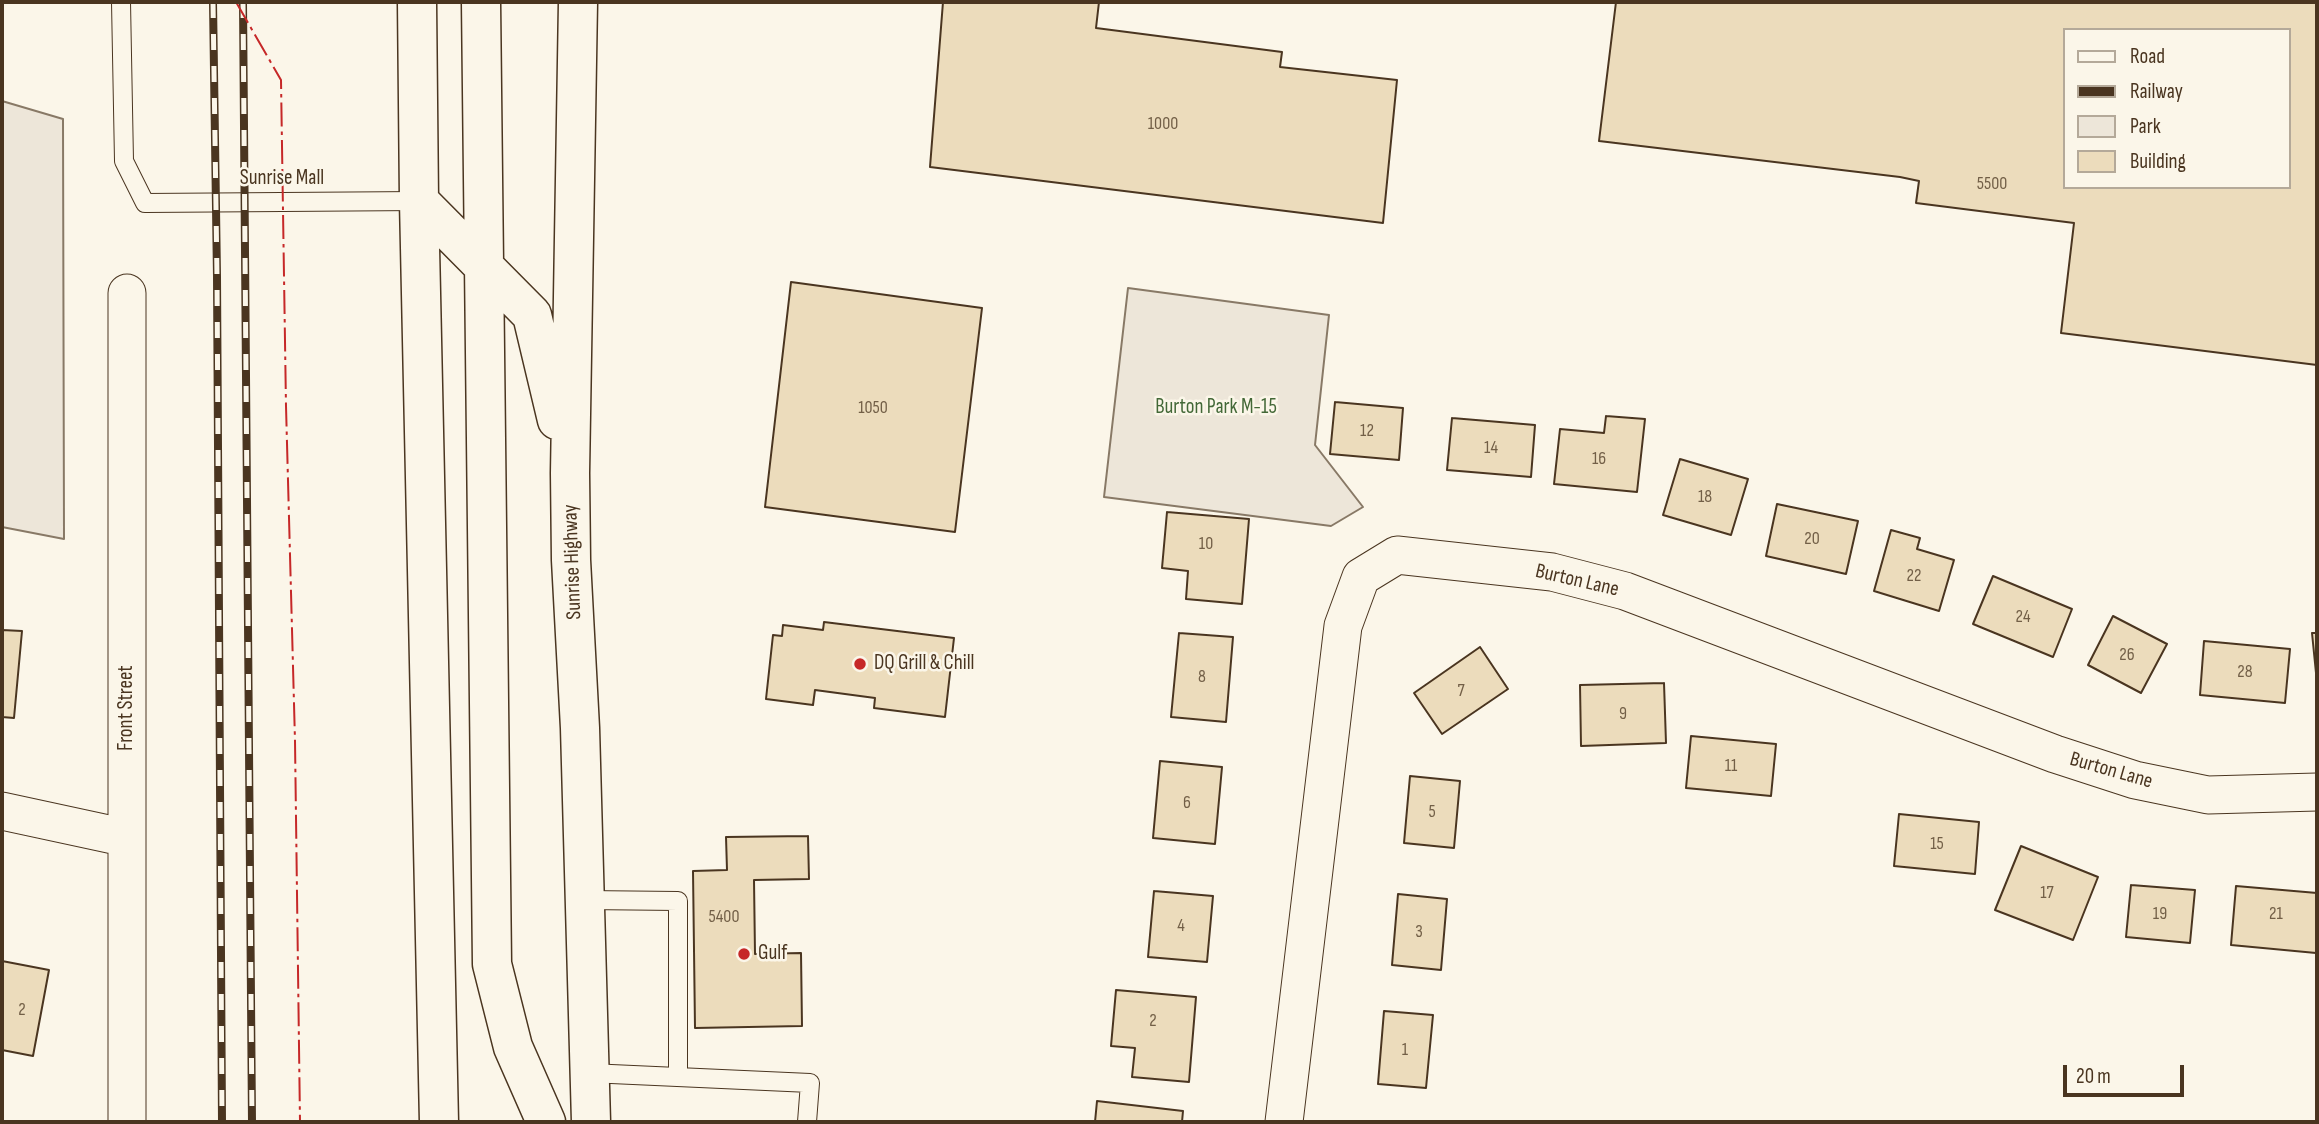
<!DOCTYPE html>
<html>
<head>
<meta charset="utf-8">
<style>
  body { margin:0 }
  #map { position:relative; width:2319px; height:1124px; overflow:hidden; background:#fbf6e9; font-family:"Sofia Sans Condensed",sans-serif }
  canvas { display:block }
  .frame { position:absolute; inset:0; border:4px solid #4a3520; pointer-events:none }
  .legend { position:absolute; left:2063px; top:28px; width:228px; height:161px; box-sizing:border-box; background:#fbf6e9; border:2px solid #b4a999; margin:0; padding:9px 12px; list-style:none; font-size:21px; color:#4a3520 }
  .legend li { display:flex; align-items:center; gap:14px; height:35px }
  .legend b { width:35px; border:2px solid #b4a999 }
  .scale { position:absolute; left:2063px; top:1065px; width:121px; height:32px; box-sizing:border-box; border:4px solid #4a3520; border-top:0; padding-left:9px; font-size:21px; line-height:24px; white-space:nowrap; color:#4a3520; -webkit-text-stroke:5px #fbf6e9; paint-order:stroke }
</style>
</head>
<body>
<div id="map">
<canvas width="2319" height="1124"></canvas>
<div class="frame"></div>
<ul class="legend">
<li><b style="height:9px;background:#fbf6e9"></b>Road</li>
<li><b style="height:9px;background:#4a3520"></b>Railway</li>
<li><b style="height:19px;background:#ede6d9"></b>Park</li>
<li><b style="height:19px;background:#ecdcbc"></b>Building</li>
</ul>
<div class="scale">20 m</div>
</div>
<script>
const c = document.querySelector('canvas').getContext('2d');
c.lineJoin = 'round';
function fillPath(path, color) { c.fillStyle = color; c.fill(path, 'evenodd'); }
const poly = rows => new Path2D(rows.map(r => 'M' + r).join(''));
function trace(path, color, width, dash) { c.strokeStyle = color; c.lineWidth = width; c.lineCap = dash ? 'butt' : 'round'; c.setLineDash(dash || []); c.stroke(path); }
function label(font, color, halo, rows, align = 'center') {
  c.font = font + ' "Sofia Sans Condensed",sans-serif'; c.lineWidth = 5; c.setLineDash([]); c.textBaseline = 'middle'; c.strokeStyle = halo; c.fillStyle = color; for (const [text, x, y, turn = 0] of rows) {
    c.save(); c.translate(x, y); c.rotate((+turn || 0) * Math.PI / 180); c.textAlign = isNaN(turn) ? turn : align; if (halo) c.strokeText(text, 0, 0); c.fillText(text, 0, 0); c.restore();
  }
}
const green = poly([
  [2,101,63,119,64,539,2,527,2,101],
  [1128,288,1329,315,1315,445,1363,507,1331,526,1104,497,1128,288]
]);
const building = poly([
  [943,2,1099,2,1096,28,1282,52,1280,67,1397,80,1383,223,930,167,943,2],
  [1616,2,2317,2,2317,365,2061,333,2074,223,1916,203,1919,181,1900,177,1599,141,1616,2],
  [2065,30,2289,30,2289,187,2065,187,2065,30],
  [791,282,982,308,955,532,765,507,791,282],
  [1335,402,1403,408,1399,460,1330,454,1335,402],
  [1606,416,1645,419,1637,492,1554,484,1560,429,1604,433,1606,416],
  [1452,418,1535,425,1531,477,1447,470,1452,418],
  [1680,459,1748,479,1731,535,1663,515,1680,459],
  [1777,504,1858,521,1846,574,1766,556,1777,504],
  [1167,512,1249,519,1242,604,1186,599,1188,571,1162,568,1167,512],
  [1891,530,1920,538,1917,549,1954,560,1939,611,1874,591,1891,530],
  [1993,576,2072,609,2053,657,1973,624,1993,576],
  [2113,616,2167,644,2141,693,2088,665,2113,616],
  [824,622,954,638,945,717,874,708,875,698,815,690,813,705,766,699,773,635,782,636,783,625,823,630,824,622],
  [2,630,22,631,14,718,2,717,2,630],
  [1179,633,1233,637,1226,722,1171,717,1179,633],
  [2312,633,2317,633,2317,683,2312,633],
  [2204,641,2290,649,2285,703,2200,695,2204,641],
  [1480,647,1508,689,1442,734,1414,693,1480,647],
  [1664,683,1666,743,1581,746,1580,685,1664,683],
  [1691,736,1776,744,1771,796,1686,788,1691,736],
  [1160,761,1222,767,1215,844,1153,838,1160,761],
  [1410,776,1460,781,1454,848,1404,843,1410,776],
  [1899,814,1979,822,1975,874,1894,866,1899,814],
  [808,836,809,879,754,880,755,954,801,953,802,1026,695,1028,693,871,727,870,726,837,808,836],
  [2021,846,2098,877,2073,940,1995,910,2021,846],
  [2131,885,2195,890,2190,943,2126,937,2131,885],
  [2236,886,2317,893,2316,953,2231,945,2236,886],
  [1154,891,1213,896,1207,962,1148,957,1154,891],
  [1398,894,1447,899,1441,970,1392,965,1398,894],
  [2,961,49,970,33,1056,2,1050,2,961],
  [1116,990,1196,997,1189,1082,1132,1077,1135,1048,1111,1046,1116,990],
  [1384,1011,1433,1015,1426,1088,1378,1084,1384,1011],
  [1097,1101,1183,1111,1182,1122,1095,1122,1097,1101]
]);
const lane = poly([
  [121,2,124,161,145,203,419,201],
  [585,900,678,901,678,1077],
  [589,1073,810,1083,807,1122]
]);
const street = poly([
  [127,293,127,1122],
  [2,811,127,838],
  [1284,1122,1343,626,1361,577,1397,555,1552,572,1625,591,2055,754,2135,780,2208,795,2317,792]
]);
const highway = poly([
  [417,2,419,201,439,1122],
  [481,2,492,964,513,1047,546,1122],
  [578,2,570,473,571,560,580,728,591,1122],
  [419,201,532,315,557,420]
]);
const rail = poly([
  [213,2,217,277,222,1122],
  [243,2,252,1122]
]);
const power = poly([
  [236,2,281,80,286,406,295,741,300,1122]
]);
const markers = [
  [860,664,7,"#c62828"],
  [744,954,7,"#c62828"]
];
const numberNames = [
  ["1000",1163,124],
  ["5500",1992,184],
  ["1050",873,408],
  ["12",1367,431],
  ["14",1491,448],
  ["16",1599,459],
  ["18",1705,497],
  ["20",1812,539],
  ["10",1206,544],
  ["22",1914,576],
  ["24",2023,617],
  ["26",2127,655],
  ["28",2245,672],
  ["8",1202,677],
  ["7",1461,691],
  ["9",1623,714],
  ["11",1731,766],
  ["6",1187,803],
  ["5",1432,812],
  ["15",1937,844],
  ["17",2047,893],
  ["19",2160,914],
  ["21",2276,914],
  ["5400",724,917],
  ["4",1181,926],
  ["3",1419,932],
  ["2",22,1010],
  ["2",1153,1021],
  ["1",1405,1050]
];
const streetNames = [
  ["Sunrise Mall",282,179],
  ["Sunrise Highway",573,562,-92],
  ["Burton Lane",1577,581,13],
  ["Front Street",127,708,-90],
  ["Burton Lane",2111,771,16]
];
const parkNames = [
  ["Burton Park M-15",1216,408]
];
const poiNames = [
  ["DQ Grill & Chill",874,664],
  ["Gulf",758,954]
];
fillPath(green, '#ede6d9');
trace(green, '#887966', 2);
fillPath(building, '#ecdcbc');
trace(building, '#4a3520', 2);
trace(lane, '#4a3520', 20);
trace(street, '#4a3520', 39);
trace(highway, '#4a3520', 41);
trace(lane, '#fbf6e9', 18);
trace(street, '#fbf6e9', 37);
trace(highway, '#fbf6e9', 38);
trace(rail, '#4a3520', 8);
trace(rail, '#fbf6e9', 5, [16]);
trace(power, '#c62828', 2, [24, 5, 3.5, 5]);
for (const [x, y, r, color] of markers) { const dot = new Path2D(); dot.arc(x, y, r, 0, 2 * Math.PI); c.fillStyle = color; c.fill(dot); trace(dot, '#fbf6e9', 2.5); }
label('18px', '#725f47', null, numberNames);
label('21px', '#4a3520', '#fbf6e9', streetNames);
label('21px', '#436837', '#fbf6e9', parkNames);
label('21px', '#4a3520', '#fbf6e9', poiNames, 'left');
</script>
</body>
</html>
